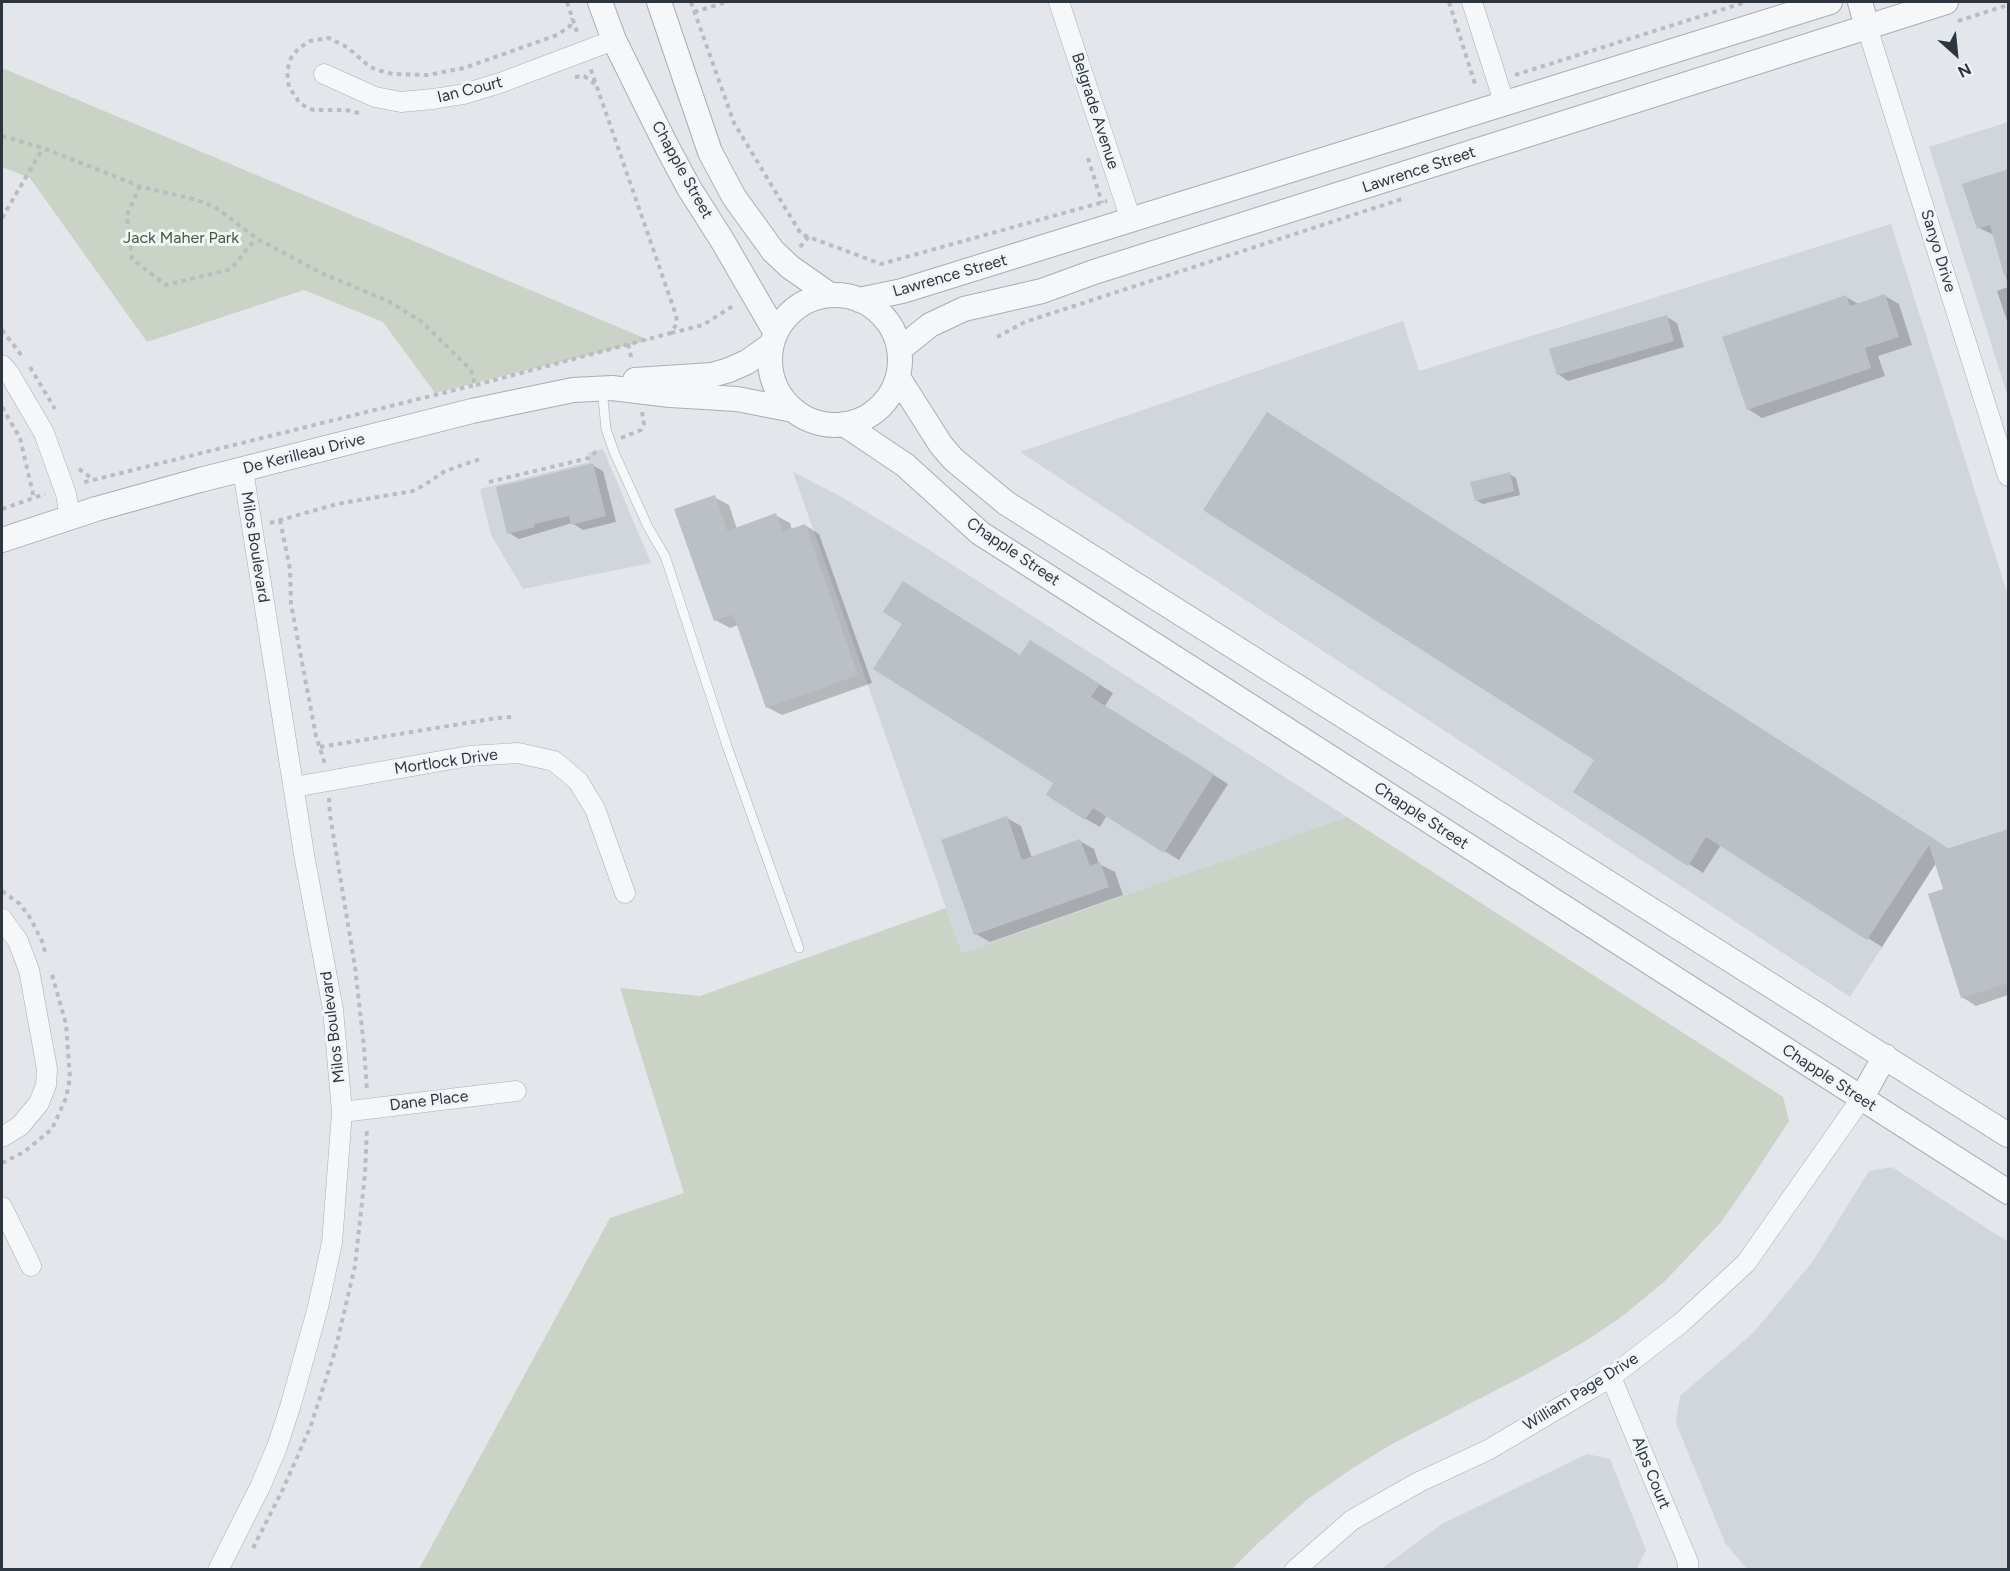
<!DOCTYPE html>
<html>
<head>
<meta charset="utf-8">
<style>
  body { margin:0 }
  #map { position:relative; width:2010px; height:1571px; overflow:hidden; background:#e3e6ea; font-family:Figtree,sans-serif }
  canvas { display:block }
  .frame { position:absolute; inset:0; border:3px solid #2c3641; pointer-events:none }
  .north { position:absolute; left:1926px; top:24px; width:60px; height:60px; -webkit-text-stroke:4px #f2f5f7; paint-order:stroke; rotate:153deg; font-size:16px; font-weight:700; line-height:24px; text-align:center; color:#2c3641 }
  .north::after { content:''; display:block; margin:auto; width:21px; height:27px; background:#2c3641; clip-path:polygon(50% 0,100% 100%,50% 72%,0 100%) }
</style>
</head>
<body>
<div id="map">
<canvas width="2010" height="1571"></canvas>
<div class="frame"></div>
<div class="north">N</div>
</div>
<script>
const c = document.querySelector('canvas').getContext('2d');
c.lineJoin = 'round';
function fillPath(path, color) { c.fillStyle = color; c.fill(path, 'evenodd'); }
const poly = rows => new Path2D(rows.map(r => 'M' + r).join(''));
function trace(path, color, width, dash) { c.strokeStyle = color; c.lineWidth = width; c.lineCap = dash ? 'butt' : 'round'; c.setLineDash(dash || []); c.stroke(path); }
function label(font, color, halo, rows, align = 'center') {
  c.font = font + ' Figtree,sans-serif'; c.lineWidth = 6; c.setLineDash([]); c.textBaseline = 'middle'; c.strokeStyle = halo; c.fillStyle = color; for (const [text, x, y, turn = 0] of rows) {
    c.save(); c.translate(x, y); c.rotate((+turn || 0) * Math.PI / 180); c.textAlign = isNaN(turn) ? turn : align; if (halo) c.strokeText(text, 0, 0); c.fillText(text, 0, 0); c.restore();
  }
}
const built = poly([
  [2008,122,2008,397,1929,147],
  [1891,224,2008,596,2008,829,1946,848,1850,997,1020,452,1403,321,1419,371],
  [603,449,651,563,523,589,491,535,480,489,589,462,587,453],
  [793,472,840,496,923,546,1347,817,962,953],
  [1892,1167,2008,1242,2008,1569,1747,1569,1725,1543,1676,1423,1680,1396,1754,1332,1813,1261,1869,1171],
  [1587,1454,1610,1459,1646,1550,1637,1569,1381,1569,1442,1524]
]);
const green = poly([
  [2,68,649,340,435,393,383,322,304,290,147,342,30,178,2,167],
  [1347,817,1783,1097,1789,1121,1751,1179,1721,1222,1665,1281,1620,1318,1587,1340,1533,1371,1392,1444,1353,1468,1309,1498,1257,1544,1232,1569,419,1569,610,1218,684,1193,620,988,700,996,946,908,962,953]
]);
const shadow = poly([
  [2008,170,2008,284,1994,235,1979,228,1964,184],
  [2008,287,2008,324,1997,291],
  [1885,296,1899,304,1912,345,1878,356,1885,376,1762,418,1748,409,1846,297,1860,305],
  [1667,317,1677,323,1684,347,1568,381,1558,374],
  [592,465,603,471,616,522,583,530,572,523,519,539,509,533],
  [1509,474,1516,478,1520,495,1483,504,1476,500],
  [714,497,729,505,737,529,775,515,790,523,792,530,805,525,819,534,872,683,782,715,767,707,738,625,730,628,715,620],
  [1045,650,1113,693,1105,706,1228,784,1179,860,1107,815,1100,827,1086,819,1055,782,1021,656],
  [1596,760,1949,850,2008,830,2008,995,1976,1006,1962,997,1945,890,1936,863,1882,947,1721,845,1703,873,1689,864],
  [1007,818,1021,826,1032,858,1080,841,1094,849,1099,864,1115,872,1123,895,990,942,976,934]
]);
const building = poly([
  [2008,169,2008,274,2004,275,1990,225,1977,229,1962,184],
  [1885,294,1899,337,1865,348,1871,368,1747,410,1722,337,1846,295,1850,306],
  [1667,315,1674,341,1557,375,1549,349],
  [1267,412,1948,848,2008,829,2008,983,1961,998,1928,894,1943,889,1929,845,1867,940,1706,837,1688,866,1573,792,1594,760,1203,510],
  [593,463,606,516,571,525,569,516,534,524,535,527,507,534,496,487],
  [1510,472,1514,491,1475,501,1470,482],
  [715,495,727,531,776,513,782,532,805,524,858,675,766,708,733,614,714,621,674,509],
  [903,581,1020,655,1030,640,1100,684,1091,697,1214,774,1164,853,1093,808,1085,820,1046,795,1053,783,873,669,902,624,883,612],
  [1007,816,1022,860,1080,839,1090,866,1100,862,1109,887,974,935,941,840]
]);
const path = poly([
  [567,2,578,35],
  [691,2,734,123,801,234,881,264,1107,201],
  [1449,2,1476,87],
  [694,12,726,2],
  [1958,21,2008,5],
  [1515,75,1746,2],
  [575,77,584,76,595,84],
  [359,113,346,110,314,110,307,108,299,102,289,87,287,71,291,58,299,48,310,41,329,38,347,47,370,67,381,71,393,74,428,75,464,68,557,35,570,26,572,18],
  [2,136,43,148,142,187,197,200,215,207,256,238,321,273,388,301,421,321,471,370,475,385,81,483],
  [1088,158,1102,203],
  [140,186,127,215,132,259,166,285,231,269,256,238],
  [2,218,43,148],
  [800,247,809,236],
  [2,330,22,356],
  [671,333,703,325,736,304],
  [997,337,1025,322,1405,198],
  [628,344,632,361],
  [30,367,55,409],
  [476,385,671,333,677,323,676,315,590,67],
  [2,407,20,438,34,498],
  [621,438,641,430,644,424,642,412],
  [79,469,93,479],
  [489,482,589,458,599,449],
  [2,509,45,494],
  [280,520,290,569,291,604,316,736,325,764],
  [270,523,337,504,413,491,426,484,445,471,483,458],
  [320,747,497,718,512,717],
  [329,798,330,815,355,967,364,1047,367,1091],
  [2,891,20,904,29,916,42,941,46,955],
  [2,1163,24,1152,52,1129,66,1098,70,1078,66,1024,51,971],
  [253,1548,282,1491,310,1428,335,1351,355,1266,365,1174,367,1128]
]);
const service = poly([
  [602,389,606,429,614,452,648,527,665,556,727,746,799,948]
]);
const minor = poly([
  [1059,2,1131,220],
  [1472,2,1504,102],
  [1867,27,2008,476],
  [324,74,375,97,401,102,433,99,464,94,500,83,614,40],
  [2,365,9,373,44,433,66,494,70,518],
  [294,787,469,756,518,753,554,761,578,781,595,809,625,893],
  [2,919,18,941,29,970,47,1069,46,1085,39,1103,20,1126,2,1137],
  [342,1112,516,1091],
  [2,1207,31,1266],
  [1611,1377,1688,1562,1688,1570],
  [218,1570,260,1487,277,1447,291,1404,318,1307,332,1243,342,1112,333,1009,305,860,243,470],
  [1295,1570,1352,1520,1419,1482,1488,1450,1611,1377,1681,1323,1746,1263,1861,1099]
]);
const tertiary = poly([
  [600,2,614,40,667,147,689,188,722,240,776,333],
  [659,2,710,152,734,197,773,251,790,267,830,295],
  [1860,2,1867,27],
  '770 360a65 65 0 1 1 130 0a65 65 0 1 1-130 0Z',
  [859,300,902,291,944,278,1830,2],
  [899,350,930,325,964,309,1042,291,1094,272,1946,2],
  [899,379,941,445,953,459,1006,503,2008,1135],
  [635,380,712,375,729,370,747,362,771,345],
  [844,424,905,465,980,533,2008,1192],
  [2,540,96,509,200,480,472,411,573,390,612,388,670,395,737,399,793,410],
  [1861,1099,1885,1056]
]);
const streetNames = [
  ["Ian Court",470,90,-14],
  ["Belgrade Avenue",1095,111,72],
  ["Chapple Street",682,170,61],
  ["Lawrence Street",1419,170,-18],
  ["Sanyo Drive",1938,251,73],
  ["Lawrence Street",950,276,-16],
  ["De Kerilleau Drive",304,454,-14],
  ["Milos Boulevard",255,547,81],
  ["Chapple Street",1013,552,34],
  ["Mortlock Drive",446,762,-8],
  ["Chapple Street",1421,816,33],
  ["Milos Boulevard",333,1027,-97],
  ["Chapple Street",1829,1078,33],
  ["Dane Place",429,1101,-7],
  ["William Page Drive",1581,1392,-32],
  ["Alps Court",1651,1473,68]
];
const parkNames = [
  ["Jack Maher Park",181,238]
];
fillPath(built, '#d1d6dc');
fillPath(green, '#cad3c5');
fillPath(shadow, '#0003');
fillPath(building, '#bbc0c6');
trace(service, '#a8aeb4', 10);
trace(minor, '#a8aeb4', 21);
trace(tertiary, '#a8aeb4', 26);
trace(path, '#b9bdc1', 4, [4.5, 4.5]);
trace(service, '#f5f7f8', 9);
trace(minor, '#f5f7f8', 20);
trace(tertiary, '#f5f7f8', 24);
label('16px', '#2c3641', '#f2f5f7', streetNames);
label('16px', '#445b3b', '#f2f5f7', parkNames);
</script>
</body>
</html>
